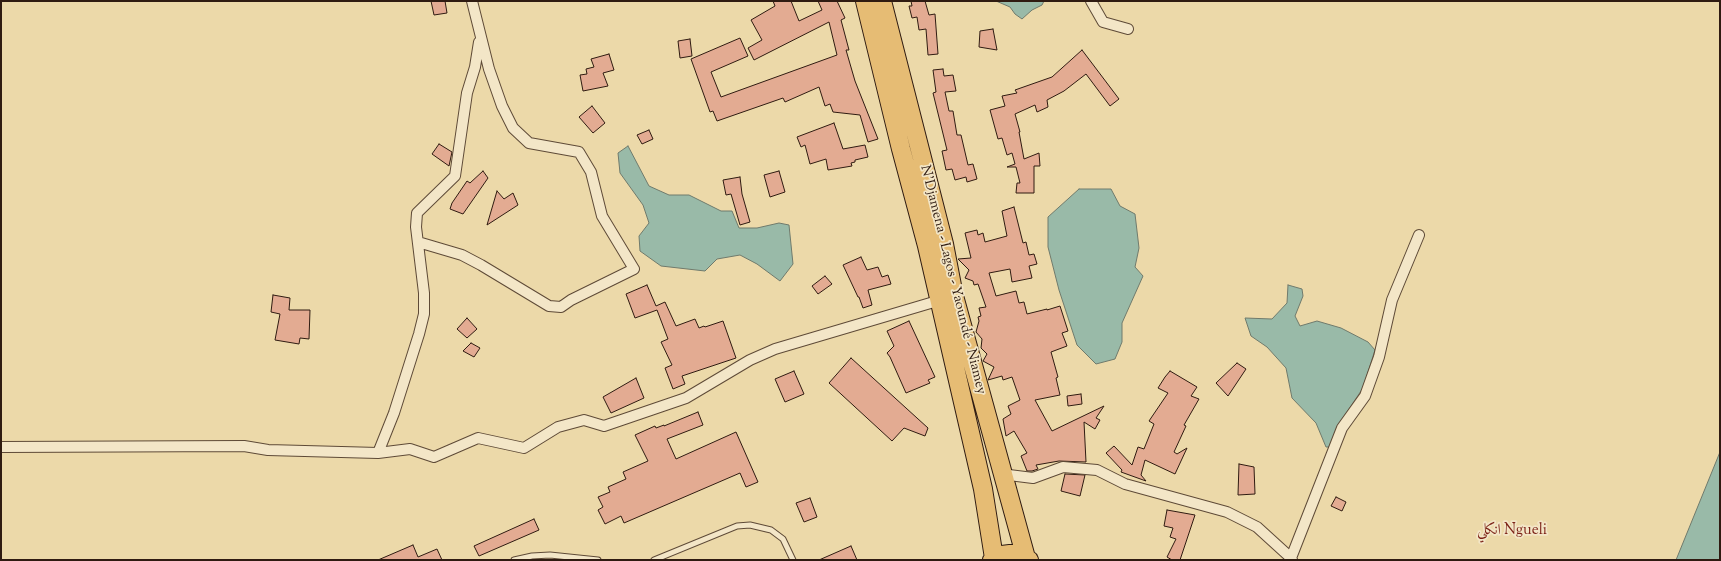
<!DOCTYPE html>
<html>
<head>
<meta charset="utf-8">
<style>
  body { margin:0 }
  #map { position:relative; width:1721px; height:561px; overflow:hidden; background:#ecd9a9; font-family:"Sorts Mill Goudy",serif }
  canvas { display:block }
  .frame { position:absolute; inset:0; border:2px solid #2f1b11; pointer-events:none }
</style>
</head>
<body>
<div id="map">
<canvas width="1721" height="561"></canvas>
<div class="frame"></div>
</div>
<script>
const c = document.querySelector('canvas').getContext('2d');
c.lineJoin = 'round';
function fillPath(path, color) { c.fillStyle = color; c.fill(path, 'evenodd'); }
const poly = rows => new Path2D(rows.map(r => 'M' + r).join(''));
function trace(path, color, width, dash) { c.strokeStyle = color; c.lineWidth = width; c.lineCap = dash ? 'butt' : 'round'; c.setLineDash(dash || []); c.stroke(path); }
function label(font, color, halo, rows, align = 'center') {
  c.font = font + ' "Sorts Mill Goudy",Amiri,serif'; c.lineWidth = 3.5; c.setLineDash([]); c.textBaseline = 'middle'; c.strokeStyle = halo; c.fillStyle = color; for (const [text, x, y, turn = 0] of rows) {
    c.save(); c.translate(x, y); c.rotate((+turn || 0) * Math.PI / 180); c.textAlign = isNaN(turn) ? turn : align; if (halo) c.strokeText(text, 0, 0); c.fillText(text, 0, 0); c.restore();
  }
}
const water = poly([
  [996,1,1044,1,1042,5,1032,10,1022,19,1015,14,1010,7,996,1],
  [628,146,649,186,669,195,689,195,721,211,732,211,739,228,757,228,779,223,789,225,793,264,780,281,757,264,740,255,717,259,705,271,661,266,640,251,639,236,649,223,643,205,620,173,618,153,628,146],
  [1079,189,1111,189,1120,206,1135,214,1139,248,1135,267,1143,276,1122,323,1122,342,1115,359,1096,364,1077,345,1059,290,1048,247,1048,217,1079,189],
  [1288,285,1302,289,1303,296,1295,316,1300,326,1317,321,1341,328,1368,342,1375,350,1363,388,1339,424,1330,447,1326,447,1316,423,1292,398,1286,368,1267,347,1251,336,1245,318,1272,319,1287,303,1288,285],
  [1720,452,1720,560,1676,560,1720,452]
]);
const building = poly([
  [431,1,445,1,447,13,434,15,431,1],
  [773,1,791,1,799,21,822,10,818,1,837,1,845,18,841,20,849,50,846,50,855,81,878,139,868,142,860,115,833,112,830,104,825,106,819,87,785,102,783,98,717,121,713,111,710,112,691,59,740,38,748,56,711,72,721,97,837,55,829,22,754,60,748,48,762,40,751,20,775,6,773,1],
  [911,1,925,1,929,15,935,14,938,54,928,55,926,29,919,30,917,17,912,18,909,6,912,6,911,1],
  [993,29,997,50,979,47,980,31,993,29],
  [690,39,692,56,680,58,678,41,690,39],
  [1082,50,1119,99,1110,106,1086,74,1064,91,1047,100,1048,107,1037,112,1035,105,1015,114,1020,132,1019,132,1024,159,1039,153,1040,166,1034,166,1034,193,1016,193,1017,183,1020,183,1016,167,1007,167,1015,164,1012,153,1007,155,1002,138,998,139,990,110,1005,106,1002,96,1017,93,1015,90,1052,77,1082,50],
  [609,54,614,70,603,73,608,86,583,91,580,75,587,74,586,69,594,67,591,59,609,54],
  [943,69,944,76,953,75,956,91,945,92,949,111,953,111,957,135,961,135,968,165,973,164,977,179,967,182,966,177,955,180,952,169,946,170,942,151,947,150,933,93,936,92,933,70,943,69],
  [592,106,605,123,593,133,579,117,592,106],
  [834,123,843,149,865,145,868,157,855,160,855,162,851,163,852,166,828,170,826,159,810,164,805,145,801,147,797,137,834,123],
  [649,130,653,139,642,144,637,135,649,130],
  [439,144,452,152,449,166,432,154,439,144],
  [483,171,488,178,463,214,450,209,452,203,467,181,470,183,483,171],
  [779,171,785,192,770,197,764,175,779,171],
  [740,177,742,194,750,222,740,225,731,194,726,195,723,180,740,177],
  [497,191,504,199,513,193,518,205,487,225,497,191],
  [1014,207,1023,243,1026,242,1029,255,1034,254,1037,264,1029,266,1032,278,1012,282,1010,269,989,273,996,296,1016,291,1019,303,1024,302,1027,314,1047,309,1047,310,1060,306,1068,331,1062,333,1067,346,1051,352,1058,377,1056,378,1060,395,1035,400,1052,431,1104,406,1096,418,1100,420,1095,429,1084,422,1086,462,1059,461,1036,465,1038,469,1032,471,1027,471,1021,456,1027,453,1014,431,1006,436,1003,419,1011,414,1008,406,1020,400,1012,377,1003,380,1002,376,988,380,994,367,983,361,987,354,981,348,982,339,976,332,979,321,978,317,981,316,979,308,986,307,978,284,974,285,973,281,965,278,969,270,958,259,971,258,965,233,977,230,978,235,983,233,985,242,1007,236,1002,211,1014,207],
  [861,257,867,270,878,267,882,277,888,275,891,284,868,290,872,305,863,308,859,297,858,297,843,265,861,257],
  [825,276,832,284,818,294,812,286,825,276],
  [647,285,656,306,665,302,676,326,695,319,699,328,704,326,705,327,723,321,736,358,682,376,685,384,673,389,665,368,672,365,661,342,668,339,657,310,635,318,626,294,647,285],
  [273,295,290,298,289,310,310,310,309,339,300,338,299,344,275,340,280,314,271,312,273,295],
  [467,318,477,329,467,338,457,329,467,318],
  [909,321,935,377,928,380,930,383,906,393,890,357,887,353,894,346,887,331,909,321],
  [471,343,480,348,474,357,463,351,471,343],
  [851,358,928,428,925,436,904,428,892,441,829,383,851,358],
  [1237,363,1246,369,1228,396,1216,383,1237,363],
  [794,371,804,394,785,402,775,379,794,371],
  [1170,371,1197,387,1191,396,1199,399,1184,425,1186,426,1174,452,1177,454,1187,448,1175,474,1145,460,1141,475,1146,481,1121,472,1122,470,1106,453,1114,446,1132,465,1138,447,1144,449,1154,424,1149,421,1168,393,1158,388,1165,377,1170,371],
  [636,378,644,398,611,413,603,397,636,378],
  [1081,394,1082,404,1068,406,1067,396,1081,394],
  [698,412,703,425,667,439,676,459,736,432,758,482,746,487,740,473,624,523,621,516,605,524,598,510,603,507,598,497,610,492,608,487,626,479,623,472,648,461,635,435,655,426,656,428,664,425,664,426,698,412],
  [1239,464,1254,467,1255,494,1238,495,1239,464],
  [1065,474,1085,475,1080,496,1061,491,1065,474],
  [1336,497,1346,502,1342,511,1331,506,1336,497],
  [810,498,817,517,804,522,796,503,810,498],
  [1167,510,1195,515,1180,560,1172,560,1167,557,1176,539,1170,537,1173,528,1164,526,1167,510],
  [534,519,539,530,479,556,474,546,534,519],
  [413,545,418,557,437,549,442,560,378,560,413,545],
  [851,546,857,560,819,560,851,546]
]);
const lane = poly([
  [514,560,532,556,550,555,598,560],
  [654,560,737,526,750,525,771,530,783,539,793,560]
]);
const street = poly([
  [1091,1,1103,22,1128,29],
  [418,242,462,255,481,265,549,306,561,307,571,300,634,269,602,216,591,172,579,152,529,143,513,128,502,106,489,69,472,1],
  [1,447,244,446,268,450,378,453,410,449,434,457,478,438,524,448,558,427,584,420,604,426,686,398,750,360,775,349,944,299],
  [378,453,394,413,419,334,424,314,424,293,416,227,417,213,455,176,467,93,475,67,479,42],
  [1001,474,1033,478,1063,467,1097,470,1125,484,1227,512,1257,527,1291,558,1292,560],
  [1291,558,1342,428,1365,396,1379,357,1392,300,1419,235]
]);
const highway = poly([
  [865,1,901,149,927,246,983,489,994,558],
  [882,1,944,244,954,296,1026,558],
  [992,560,1002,555,1010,554,1018,554,1029,560]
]);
const streetNames = [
  ["N'Djamena - Lagos - Yaoundé - Niamey",952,280,76]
];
const neighbourhoodNames = [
  ["انكلي Ngueli",1512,531]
];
fillPath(water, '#99baa8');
trace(water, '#6f7a6c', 1);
fillPath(building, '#e3ab92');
trace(building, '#2f1b11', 1);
trace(lane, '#5e4a37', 7);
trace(street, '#5e4a37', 12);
trace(highway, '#2f1b11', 20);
trace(lane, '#f3e6c7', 5);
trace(street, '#f3e6c7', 10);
trace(highway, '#e6bc74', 18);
label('14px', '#2f1b11', '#f3e6c7', streetNames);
label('15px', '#7a1f14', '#f3e6c7', neighbourhoodNames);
</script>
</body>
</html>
